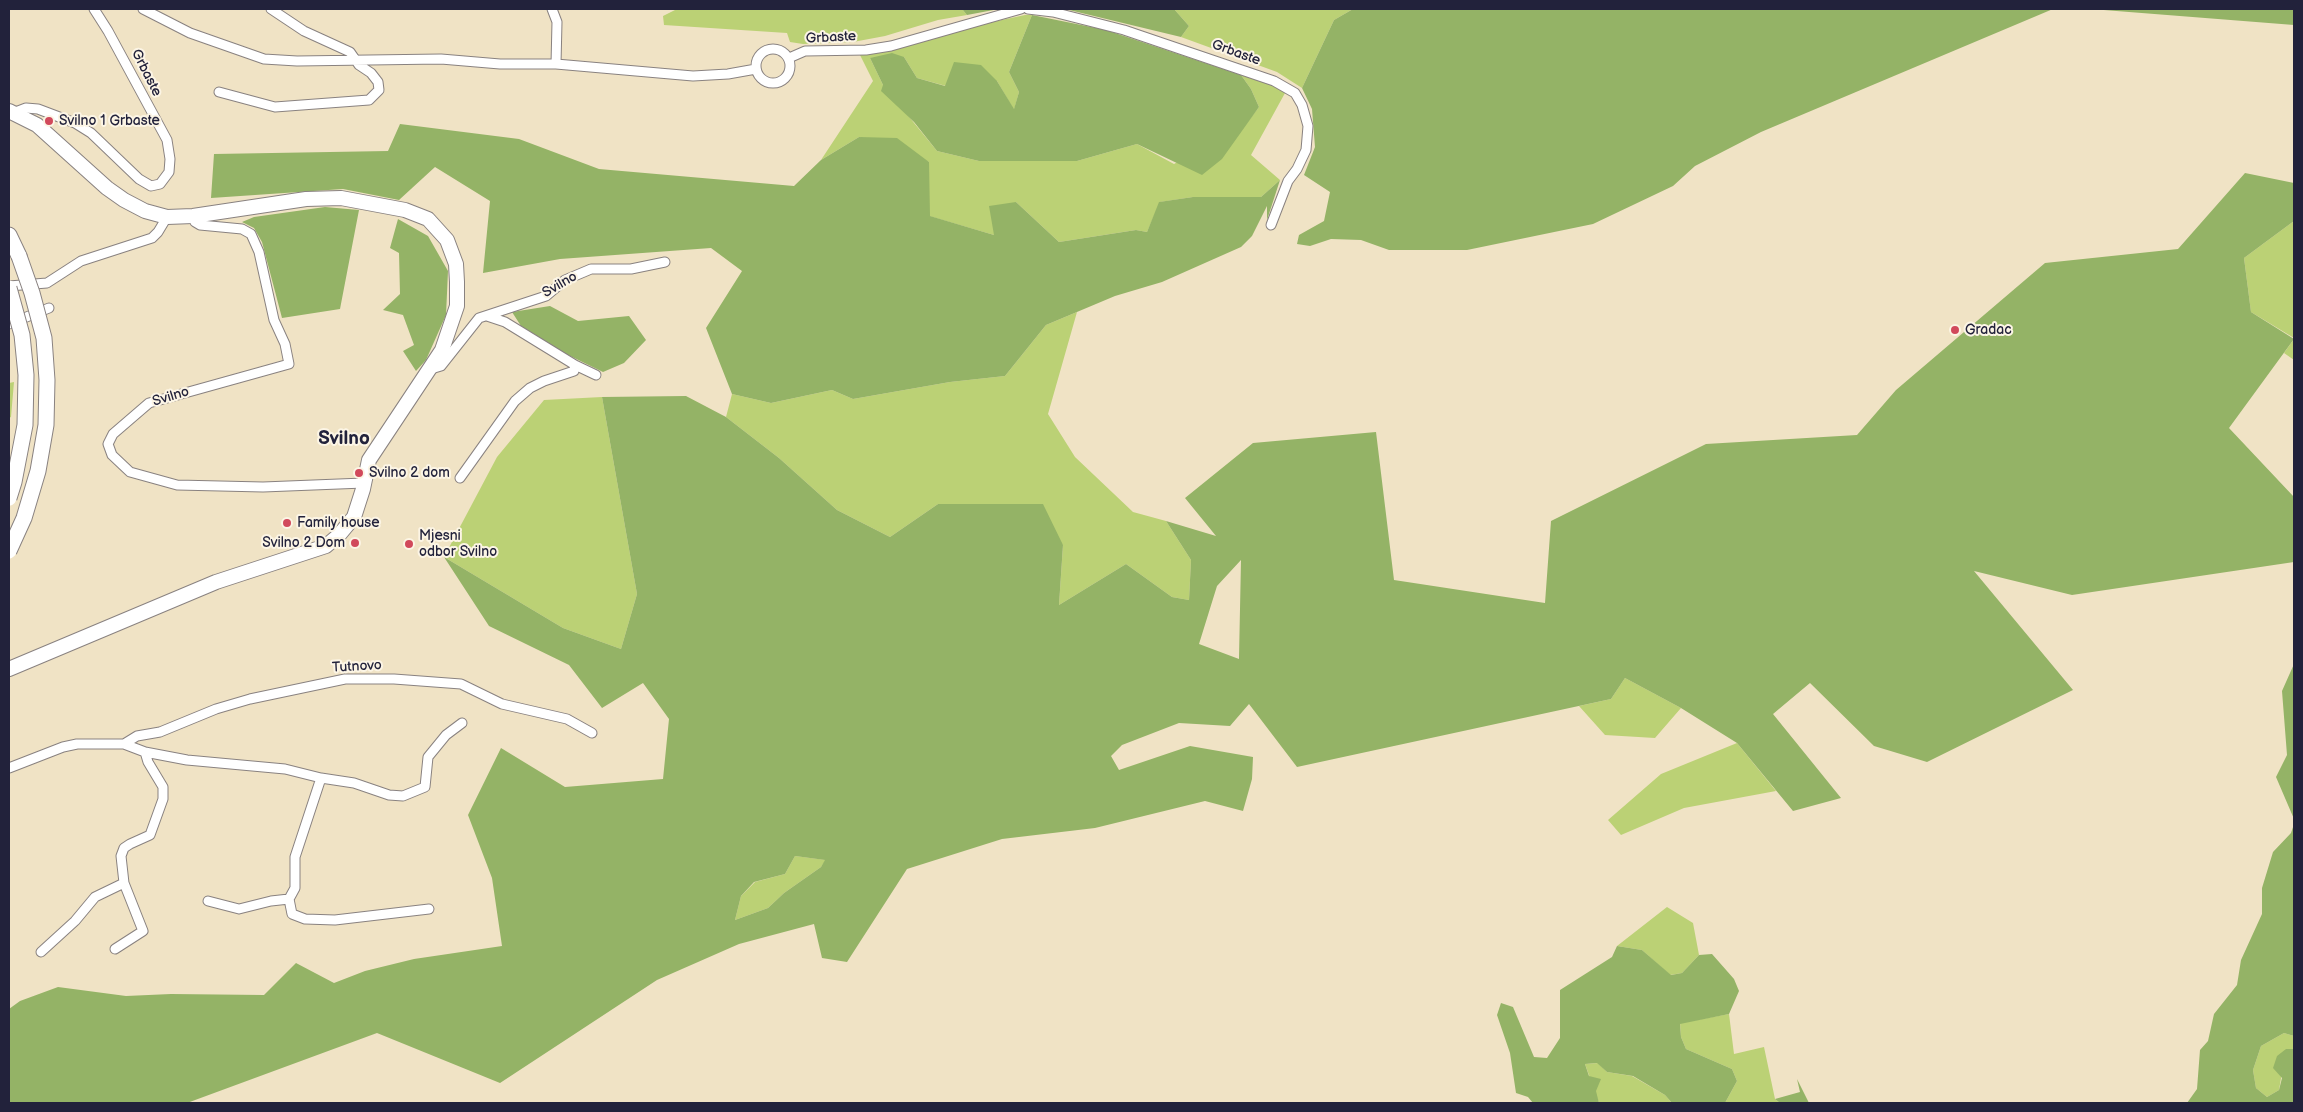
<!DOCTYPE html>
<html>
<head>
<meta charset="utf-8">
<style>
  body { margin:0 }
  #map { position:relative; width:2303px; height:1112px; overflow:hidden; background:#f0e3c5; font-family:"Balsamiq Sans",sans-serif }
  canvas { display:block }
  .frame { position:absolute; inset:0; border:10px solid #22223b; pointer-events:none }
</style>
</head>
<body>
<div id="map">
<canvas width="2303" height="1112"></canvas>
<div class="frame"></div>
</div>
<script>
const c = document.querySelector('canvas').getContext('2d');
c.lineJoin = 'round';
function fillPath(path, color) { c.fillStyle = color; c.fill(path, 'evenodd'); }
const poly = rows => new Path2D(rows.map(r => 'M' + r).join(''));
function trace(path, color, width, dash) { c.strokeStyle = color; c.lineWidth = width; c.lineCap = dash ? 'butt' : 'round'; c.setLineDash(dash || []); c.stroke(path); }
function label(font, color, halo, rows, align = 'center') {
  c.font = font + ' "Balsamiq Sans",sans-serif'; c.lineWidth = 4; c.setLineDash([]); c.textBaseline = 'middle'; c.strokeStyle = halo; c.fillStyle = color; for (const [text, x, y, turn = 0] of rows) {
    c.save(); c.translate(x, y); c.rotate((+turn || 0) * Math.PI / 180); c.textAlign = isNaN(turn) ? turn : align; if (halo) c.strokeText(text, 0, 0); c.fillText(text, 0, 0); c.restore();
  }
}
const green = poly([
  [677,9,962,9,967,15,938,20,885,36,853,42,803,44,790,42,787,33,664,25,663,16],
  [1174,9,1353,9,1334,20,1302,88,1277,72,1181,37,1189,26],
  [1025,15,1032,15,1009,72,1019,92,1014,110,997,81,946,86,917,78,904,57,870,58,883,85,937,151,979,161,1077,161,1137,144,1174,164,1246,124,1259,107,1251,89,1241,75,1274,86,1285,93,1251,155,1280,180,1261,197,1193,197,1160,202,1147,232,1136,230,1059,242,1016,202,994,235,929,216,929,162,859,137,821,160,873,81,860,55,895,49,969,27],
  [2294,221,2294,338,2251,312,2244,258],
  [1077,312,1048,414,1075,457,1133,512,1166,521,1191,560,1189,600,1172,597,1126,564,1059,605,1063,545,938,504,890,537,837,510,779,458,726,417,732,394,771,403,832,390,853,399,950,382,1005,376,1046,325],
  [2294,339,2294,360,2284,353],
  [14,382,11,417,9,418,9,383],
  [602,397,637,594,621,649,563,628,444,557,497,457,544,400],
  [1625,678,1681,708,1655,738,1605,735,1579,706,1611,699],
  [1737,743,1776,791,1684,808,1621,835,1608,820,1661,774],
  [795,856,826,860,821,867,784,893,768,908,735,920,741,896,755,882,785,874],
  [1667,907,1693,923,1699,955,1682,973,1670,975,1642,950,1617,946],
  [1729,1014,1734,1054,1764,1047,1775,1099,1780,1103,1725,1103,1737,1081,1732,1069,1686,1049,1681,1037,1680,1023],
  [2284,1033,2294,1036,2294,1049,2286,1049,2279,1090,2267,1097,2256,1088,2253,1070,2261,1046],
  [1598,1063,1607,1072,1632,1076,1665,1095,1672,1103,1599,1103,1585,1064]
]);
const forest = poly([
  [962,9,999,9,967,15],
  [1065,9,1174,9,1189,26,1181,37],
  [1353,9,2053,9,1761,132,1695,166,1673,186,1593,224,1467,250,1389,250,1361,240,1331,239,1310,246,1297,244,1299,235,1324,221,1330,192,1304,175,1315,147,1312,109,1302,88,1334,20],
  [2091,9,2294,9,2294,25],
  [1032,15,1106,30,1241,75,1251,89,1259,107,1222,159,1202,175,1137,144,1077,161,979,161,937,151,914,122,881,91,883,85,870,58,892,53,904,57,917,78,945,86,954,62,981,65,997,81,1014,109,1019,92,1009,72],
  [400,124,519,139,599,169,794,186,821,160,859,137,897,138,929,162,930,216,994,235,989,206,1016,202,1059,242,1136,230,1147,232,1159,202,1193,197,1261,197,1280,180,1267,220,1267,206,1252,236,1241,247,1162,282,1115,296,1046,325,1005,376,950,382,853,399,832,390,771,403,732,394,706,328,742,271,711,248,560,259,483,273,490,201,435,167,399,200,343,189,211,198,214,154,388,151],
  [2245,173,2294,183,2294,221,2244,258,2251,312,2294,339,2229,428,2294,497,2294,562,2072,595,1974,571,2073,690,1927,762,1874,746,1810,683,1773,714,1841,798,1793,811,1737,743,1681,708,1625,678,1611,699,1297,767,1249,704,1230,726,1179,723,1122,745,1111,756,1119,770,1190,746,1253,757,1252,779,1243,811,1205,801,1095,828,1002,839,907,869,847,962,822,958,814,924,739,944,657,980,500,1083,377,1033,187,1103,9,1103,9,1009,20,1001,58,987,126,996,171,994,264,995,296,963,334,983,365,971,414,959,502,946,492,878,468,815,501,748,565,787,663,779,669,719,643,683,602,708,569,665,489,626,444,557,563,628,621,649,637,594,602,397,686,396,726,417,779,458,837,510,890,537,938,504,1043,504,1063,545,1059,605,1126,564,1172,597,1189,600,1191,560,1166,521,1216,536,1185,498,1253,443,1376,432,1394,580,1545,603,1551,521,1706,444,1857,435,1896,390,2045,263,2178,249],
  [1241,560,1239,658,1239,659,1199,644,1217,586],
  [795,856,825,860,821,867,784,893,768,908,735,920,741,896,754,882,785,874],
  [325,207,359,210,340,309,282,318,262,242,254,228,242,222,254,217],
  [398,219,428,236,448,271,446,315,426,360,416,371,403,351,414,345,403,315,383,310,400,294,399,253,390,248],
  [550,306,578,321,629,316,646,340,624,363,603,372,564,353,521,326,512,312],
  [2294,664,2294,819,2276,777,2287,755,2282,691],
  [2294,824,2294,1036,2284,1033,2261,1046,2253,1070,2256,1088,2267,1097,2279,1090,2282,1078,2273,1068,2277,1056,2286,1049,2294,1049,2294,1103,2187,1103,2197,1089,2200,1050,2208,1041,2214,1014,2237,985,2241,960,2262,914,2262,888,2273,852,2291,833],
  [1617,946,1642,950,1671,975,1682,973,1699,955,1712,954,1734,979,1739,991,1729,1014,1680,1024,1681,1037,1686,1049,1732,1069,1737,1081,1725,1103,1672,1103,1665,1095,1633,1076,1607,1072,1597,1063,1585,1064,1589,1076,1601,1079,1596,1091,1599,1103,1533,1103,1528,1097,1516,1093,1510,1053,1497,1015,1501,1003,1513,1007,1534,1057,1547,1058,1560,1038,1560,990,1612,957],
  [1797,1079,1809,1103,1780,1103,1775,1099,1800,1092]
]);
const street = poly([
  [143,9,190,33,264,59,297,61,441,59,500,64,556,64,693,76,728,74,756,69],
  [552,9,557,22,556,64],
  [1028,9,1053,12,1124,30,1274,81,1295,93,1302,105,1308,126,1306,150,1297,169,1288,181,1271,225],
  '756 66a17 17 0 1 1 34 0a17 17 0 1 1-34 0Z',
  [789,58,805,51,866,50,891,46,1021,9],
  [219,92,275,107,369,100,379,90,378,82,371,73,359,65,350,52,304,31,271,9],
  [13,113,26,108,38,109,75,123,91,133,139,179,151,186,160,184,169,172,170,159,167,140,108,31,94,9],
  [193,216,195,222,200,225,242,229,251,234,259,252,274,320,285,344,289,364,149,403,113,434,108,444,112,455,130,472,177,485,263,487,364,483],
  [9,286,47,283,81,261,152,238,158,232,167,217],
  [9,324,49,308],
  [575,365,596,375],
  [431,369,441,366,479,318,546,296,565,280,591,269,631,269,665,262],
  [460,478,515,401,530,388,544,381,574,371,575,365,505,322,487,316],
  [124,744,145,752,187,760,285,769,321,778,354,783,389,795,403,796,425,787,428,757,446,735,462,723],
  [9,768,63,747,77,744,124,744,137,736,160,732,216,709,250,699,345,679,394,679,461,684,502,704,567,719,592,733],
  [321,778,295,857,295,888,289,899,292,914,305,919,335,920,429,909],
  [208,901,239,909,271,901,289,899],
  [115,949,143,931,124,883,121,856,124,848,130,844,150,835,163,799,163,787,148,762,145,752],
  [41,952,75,921,95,897,124,883]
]);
const primary = poly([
  [9,111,37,125,107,188,124,200,145,211,167,217,193,216,306,199,341,198,405,210,428,219,447,240,456,264,457,282,457,306,442,350,369,460,363,489,354,517,339,535,326,546,216,582,9,669]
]);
const highway = poly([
  [9,235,19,256]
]);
const highwayBridge = poly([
  [9,288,22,335,26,375,25,425,14,482,9,498],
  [9,551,24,518,38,471,46,425,47,380,44,338,32,293,19,256]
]);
const markers = [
  [49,121,5,"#d1495b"],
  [1955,330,5,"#d1495b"],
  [359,473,5,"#d1495b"],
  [287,523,5,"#d1495b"],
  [355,543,5,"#d1495b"],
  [409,544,5,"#d1495b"]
];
const streetNames = [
  ["Grbaste",831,38,-3],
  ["Grbaste",1236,53,20],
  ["Grbaste",146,73,63],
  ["Svilno",560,285,-30],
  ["Svilno",171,397,-17],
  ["Tutnovo",357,667,-3]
];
const poiNames = [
  ["Svilno 1 Grbaste",59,121],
  ["Gradac",1965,330],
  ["Svilno 2 dom",369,473],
  ["Family house",297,523],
  ["Mjesni",419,536],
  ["odbor Svilno",419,552],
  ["Svilno 2 Dom",345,543,"right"]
];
const districtNames = [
  ["Svilno",344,439]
];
fillPath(green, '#bbd175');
fillPath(forest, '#94b366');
trace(street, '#898280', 11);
trace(primary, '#898280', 16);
trace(highway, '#898280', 17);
trace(street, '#fff', 9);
trace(primary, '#fff', 14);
trace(highway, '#fff', 15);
trace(highwayBridge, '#898280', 17, []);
trace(highwayBridge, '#fff', 15);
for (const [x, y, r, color] of markers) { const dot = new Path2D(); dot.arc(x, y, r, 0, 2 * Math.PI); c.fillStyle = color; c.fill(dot); trace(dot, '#fcf5e5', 2); }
label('14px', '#22223b', '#fcf5e5', streetNames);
label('14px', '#22223b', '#fcf5e5', poiNames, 'left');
label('bold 19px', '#22223b', '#fcf5e5', districtNames);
</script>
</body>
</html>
